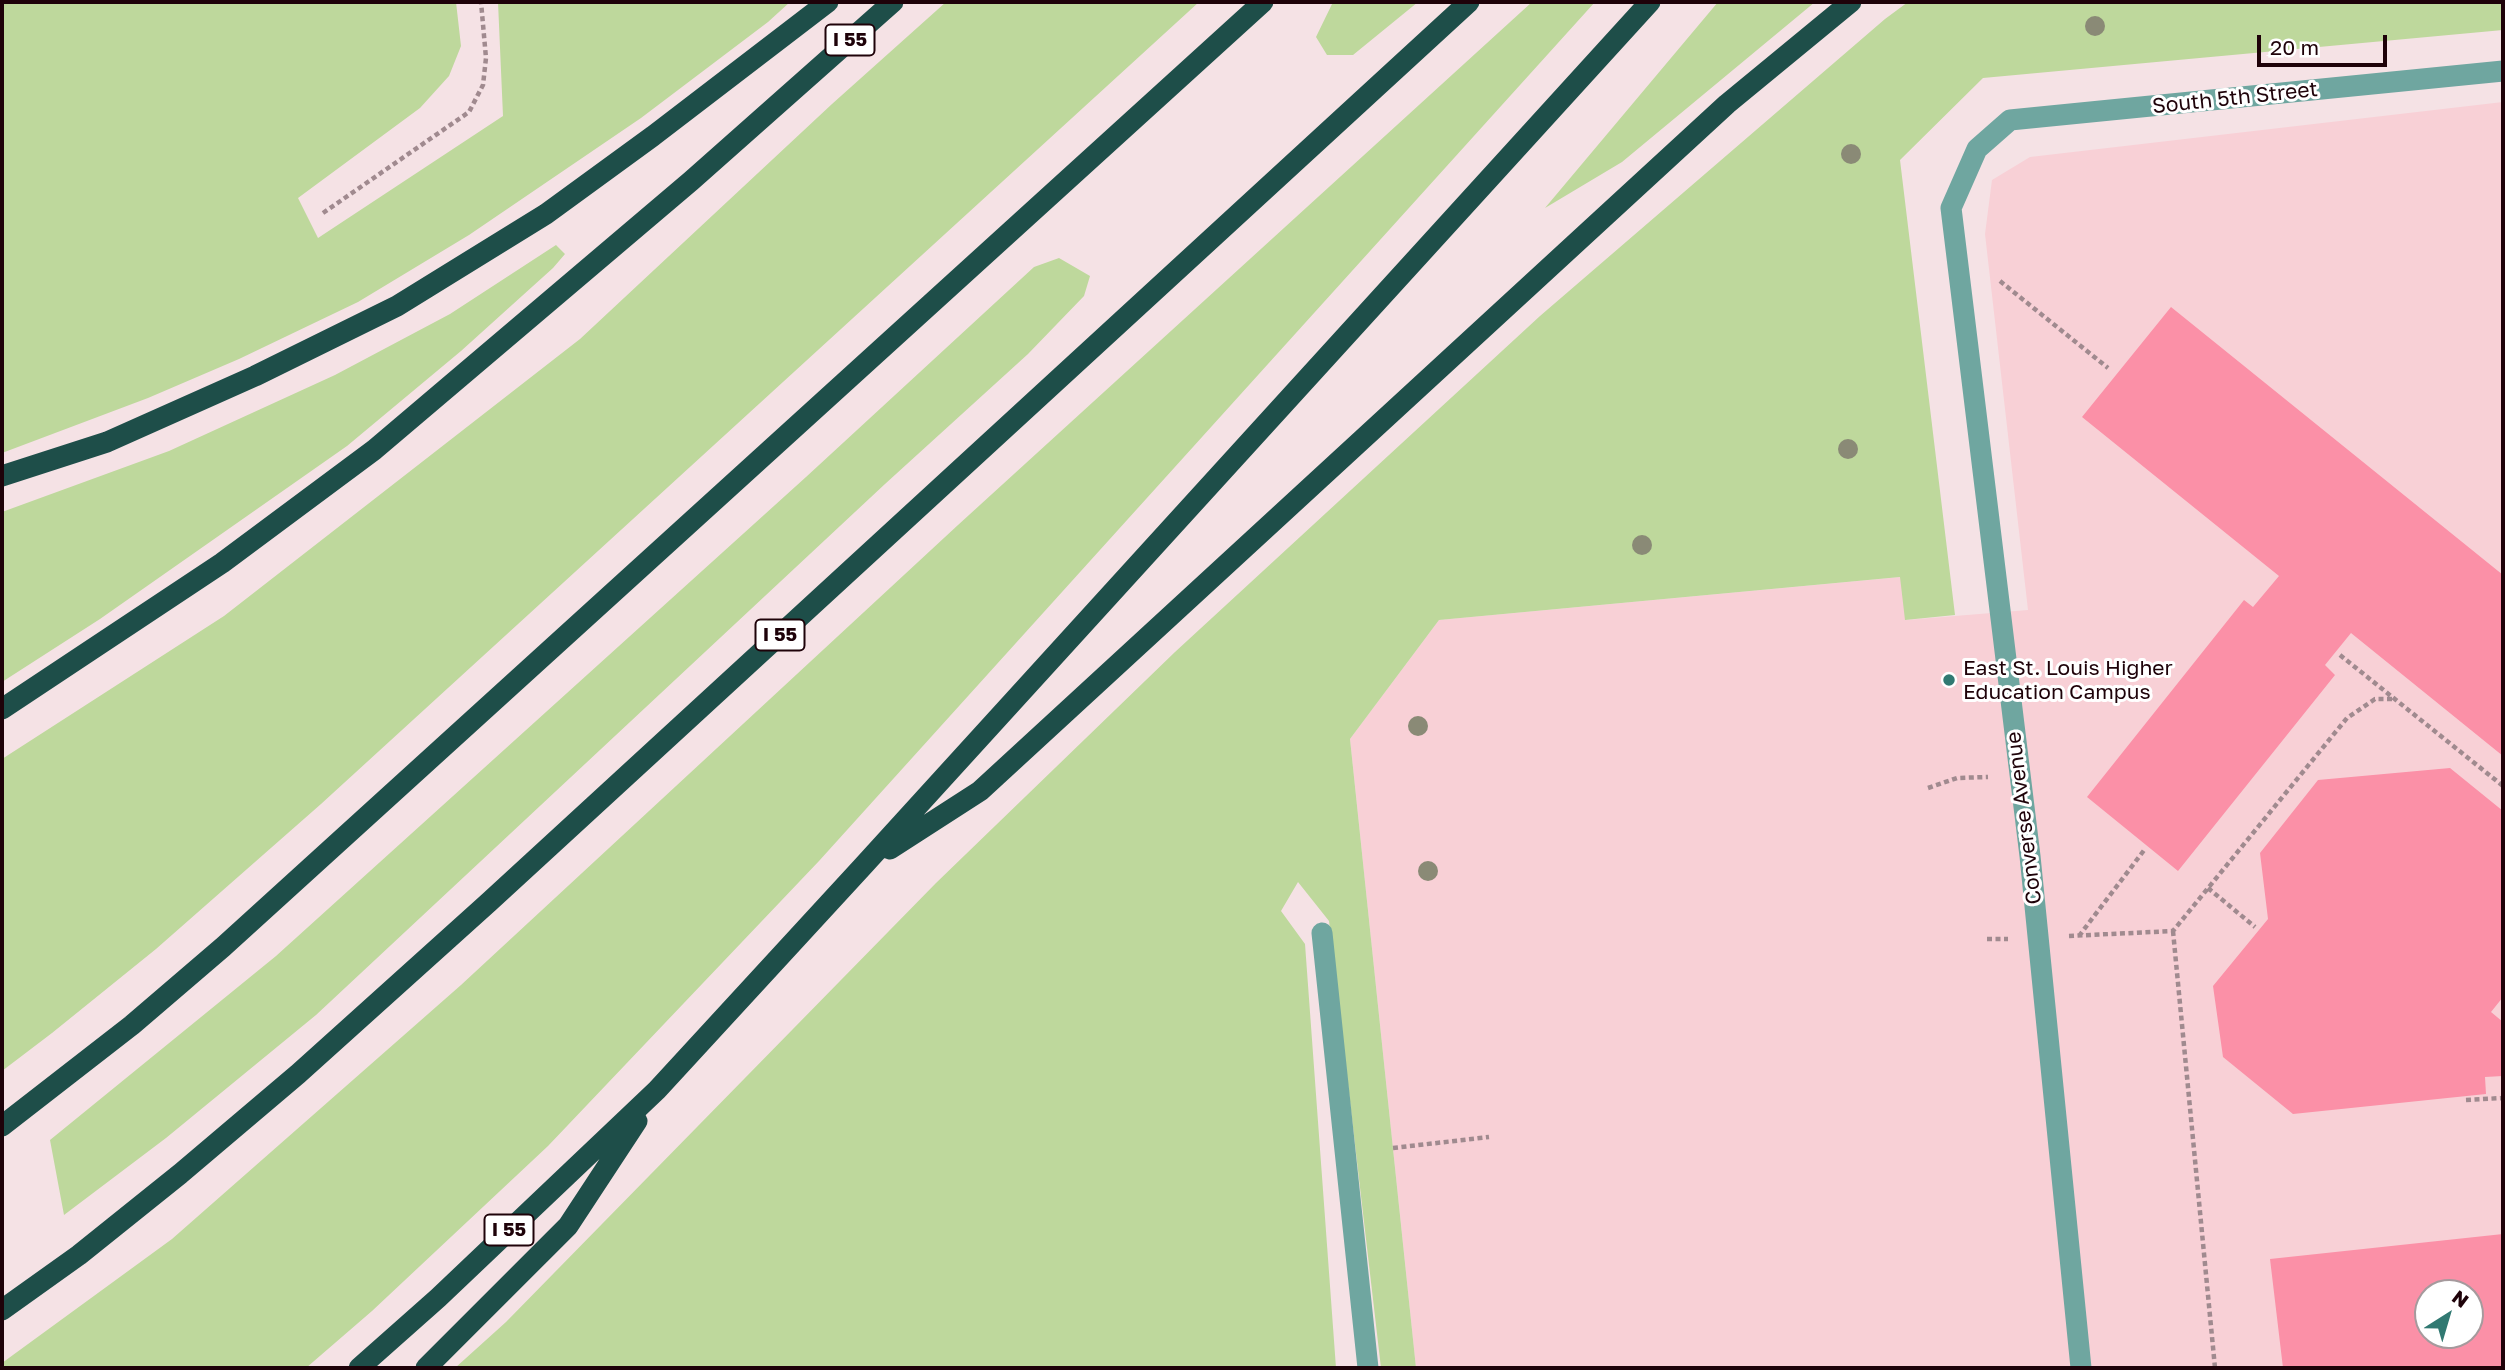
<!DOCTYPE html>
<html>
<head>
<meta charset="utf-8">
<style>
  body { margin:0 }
  #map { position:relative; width:2505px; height:1370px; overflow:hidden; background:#f5e2e5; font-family:"Golos Text",sans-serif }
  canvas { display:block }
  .frame { position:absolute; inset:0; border:4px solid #1e0209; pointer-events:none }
  .north { position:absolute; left:2414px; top:1279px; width:70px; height:70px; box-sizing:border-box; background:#fff; border:2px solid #a59a9d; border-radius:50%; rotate:37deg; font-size:19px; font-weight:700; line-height:28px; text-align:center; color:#1e0209 }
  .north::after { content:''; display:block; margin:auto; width:24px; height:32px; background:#317972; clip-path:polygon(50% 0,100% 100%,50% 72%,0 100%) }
  .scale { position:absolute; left:2257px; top:35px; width:130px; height:32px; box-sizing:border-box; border:4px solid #1e0209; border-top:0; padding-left:9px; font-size:21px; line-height:24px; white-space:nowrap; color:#1e0209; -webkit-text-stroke:5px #fff; paint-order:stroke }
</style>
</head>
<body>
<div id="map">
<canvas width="2505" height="1370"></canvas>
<div class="frame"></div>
<div class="north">N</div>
<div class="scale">20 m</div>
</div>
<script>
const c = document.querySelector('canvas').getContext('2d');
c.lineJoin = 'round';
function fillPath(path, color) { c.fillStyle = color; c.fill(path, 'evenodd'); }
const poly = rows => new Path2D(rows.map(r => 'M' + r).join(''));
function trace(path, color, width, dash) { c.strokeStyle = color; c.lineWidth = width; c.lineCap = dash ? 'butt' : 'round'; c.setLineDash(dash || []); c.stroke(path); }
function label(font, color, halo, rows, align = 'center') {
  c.font = font + ' "Golos Text",sans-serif'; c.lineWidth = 6; c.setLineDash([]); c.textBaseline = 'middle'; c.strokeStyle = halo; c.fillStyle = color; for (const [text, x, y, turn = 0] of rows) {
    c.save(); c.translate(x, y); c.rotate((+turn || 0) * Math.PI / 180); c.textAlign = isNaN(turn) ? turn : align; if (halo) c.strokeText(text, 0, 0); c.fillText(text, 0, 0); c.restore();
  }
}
const built = poly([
  [2503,102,2503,1368,1416,1368,1350,739,1439,620,1901,577,1906,620,2028,610,1985,234,1992,180,2030,157],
  [2428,1293,2470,1293,2470,1335,2428,1335]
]);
const green = poly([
  [2,2,456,2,461,46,449,76,420,108,298,198,318,238,503,116,498,2,790,2,768,22,641,118,469,235,358,302,239,359,148,398,2,453],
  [946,2,1199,2,321,804,156,949,52,1033,2,1071,2,759,224,616,580,339,832,104],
  [1333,2,1418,2,1353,55,1327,55,1316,37],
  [1532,2,1595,2,819,861,548,1146,372,1311,306,1368,2,1368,2,1363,172,1239,461,985,958,525],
  [1718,2,1815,2,1622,162,1545,208],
  [1908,2,2503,2,2503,30,1983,78,1900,160,1955,615,1905,620,1900,577,1439,620,1350,739,1416,1368,1381,1368,1329,921,1298,882,1281,911,1305,944,1336,1368,455,1368,506,1322,936,883,1175,652,1540,316,1885,19],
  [556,245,565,254,553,268,461,351,347,446,100,619,2,682,2,512,169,451,335,375,450,314],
  [1059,258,1090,276,1084,296,1028,354,885,484,316,1015,166,1138,64,1215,50,1140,276,956,806,477,1034,267]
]);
const building = poly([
  [2171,307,2503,575,2503,756,2351,633,2325,665,2335,675,2178,871,2087,797,2244,600,2253,607,2279,576,2082,417],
  [2450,768,2503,811,2503,997,2491,1012,2503,1022,2503,1076,2485,1077,2486,1094,2293,1114,2223,1057,2213,986,2268,919,2260,853,2318,780],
  [2503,1234,2503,1368,2283,1368,2270,1259],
  [2428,1293,2470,1293,2470,1335,2428,1335]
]);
const path = poly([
  [323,213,469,112,483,85,486,58,481,2],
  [2000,281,2108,368],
  [2340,655,2503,786],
  [1928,788,1957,778,1988,777],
  [2208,888,2255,927],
  [2173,931,2215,1368],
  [2069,936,2173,931,2347,718,2375,699,2395,699],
  [2079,936,2145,849],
  [1987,939,2008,939],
  [2466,1100,2503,1098],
  [1393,1148,1489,1137]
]);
const minor = poly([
  [1322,933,1368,1368],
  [2081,1368,2030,856,1951,208,1977,149,2010,120,2503,71]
]);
const highway = poly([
  [2,476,107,442,255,376,397,306,546,214,653,136,828,2],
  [2,709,222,563,374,450,691,181,893,2],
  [890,849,980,791,1727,104,1851,2],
  [2,1126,132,1025,223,947,1263,2],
  [2,1310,79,1255,180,1174,298,1074,488,903,1469,2],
  [359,1368,438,1298,657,1090,864,865,1650,2],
  [426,1368,568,1226,637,1121]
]);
const trees = [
  [2095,26],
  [1851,154],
  [1848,449],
  [1642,545],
  [1418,726],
  [1428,871]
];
const markers = [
  [1949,680,7,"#317972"]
];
const shields = [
  [850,40,49],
  [780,635,49],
  [509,1230,49]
];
const shieldNames = [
  ["I 55",850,40],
  ["I 55",780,635],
  ["I 55",509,1230]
];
const streetNames = [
  ["South 5th Street",2235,98,-6],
  ["Converse Avenue",2024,818,-97]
];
const poiNames = [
  ["East St. Louis Higher",1963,668],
  ["Education Campus",1963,692]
];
fillPath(built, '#f8d0d6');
fillPath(green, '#bed89c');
fillPath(building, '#fb90a7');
trace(path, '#a08a8f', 4.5, [5, 3.5]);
trace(minor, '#6fa6a0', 21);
trace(highway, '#1e4e49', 21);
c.fillStyle = '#8a8a76';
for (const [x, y] of trees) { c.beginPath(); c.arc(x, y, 10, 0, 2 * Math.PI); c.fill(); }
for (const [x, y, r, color] of markers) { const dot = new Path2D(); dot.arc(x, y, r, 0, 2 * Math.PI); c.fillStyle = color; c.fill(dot); trace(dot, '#fff', 2.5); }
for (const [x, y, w] of shields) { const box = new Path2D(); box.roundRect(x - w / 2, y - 15.5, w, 31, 5); c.fillStyle = '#fff'; c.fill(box); trace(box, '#1e0209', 2); }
label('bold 19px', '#1e0209', null, shieldNames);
label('21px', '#1e0209', '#fff', streetNames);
label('21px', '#1e0209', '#fff', poiNames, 'left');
</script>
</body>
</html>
